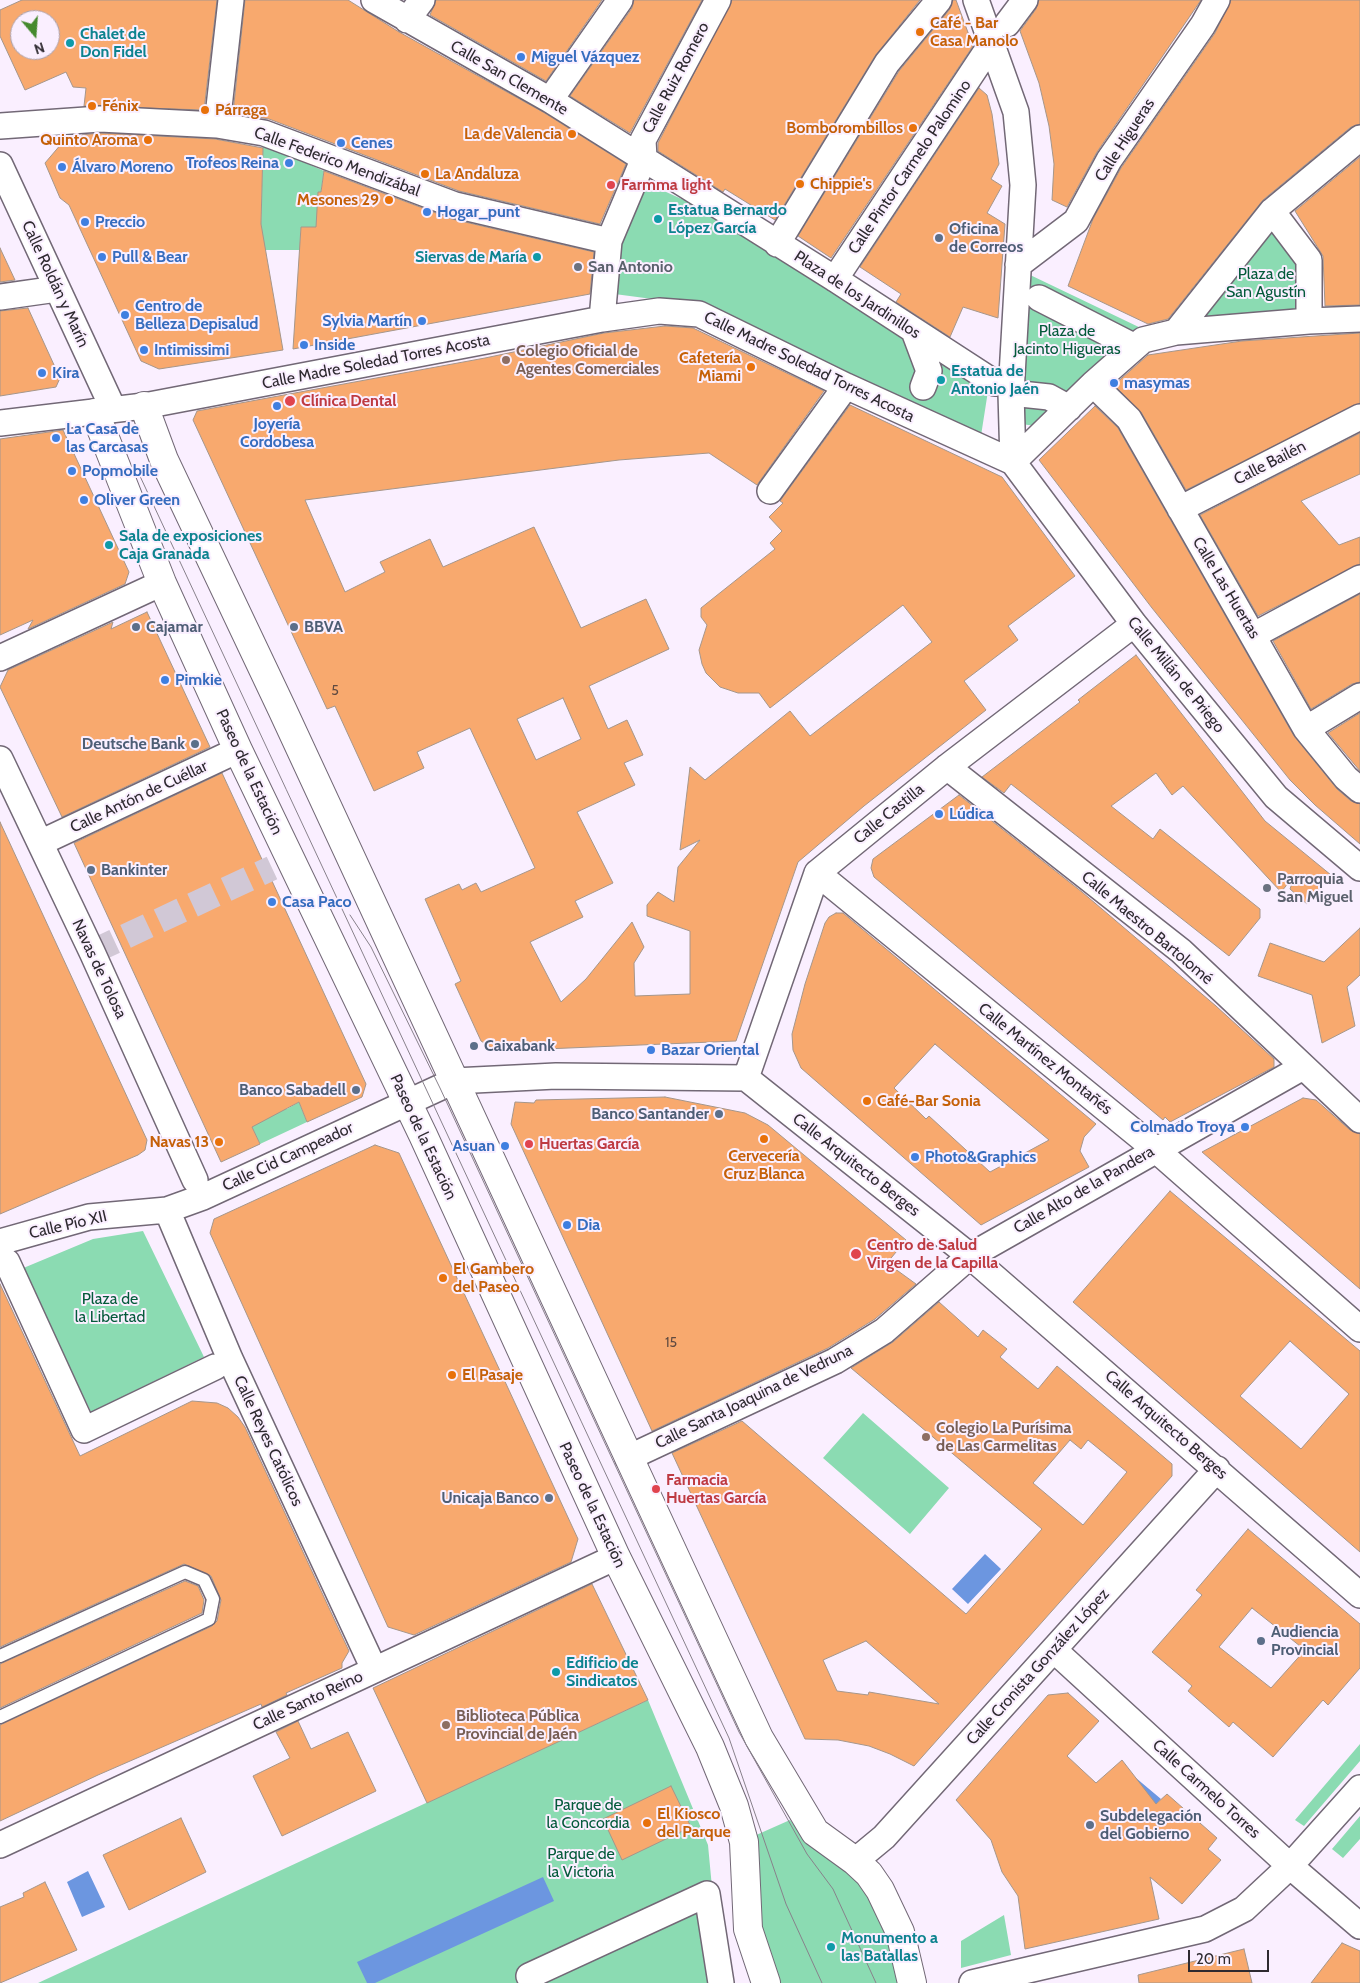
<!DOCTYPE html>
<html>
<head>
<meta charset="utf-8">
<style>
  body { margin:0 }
  #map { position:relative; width:1360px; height:1983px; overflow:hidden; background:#faefff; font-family:Cabin,sans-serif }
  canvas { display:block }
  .north { position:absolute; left:10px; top:10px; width:50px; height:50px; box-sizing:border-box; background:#faefff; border:1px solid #a8a0ac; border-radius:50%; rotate:162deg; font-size:14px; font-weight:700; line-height:20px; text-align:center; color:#2e2a30 }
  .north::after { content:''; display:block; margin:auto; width:18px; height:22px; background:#458a2e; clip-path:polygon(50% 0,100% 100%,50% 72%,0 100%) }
  .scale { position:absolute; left:1188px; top:1950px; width:81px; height:22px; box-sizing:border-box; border:2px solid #2e2a30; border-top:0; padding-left:6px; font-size:15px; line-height:18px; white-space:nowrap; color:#2e2a30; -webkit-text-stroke:4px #faefff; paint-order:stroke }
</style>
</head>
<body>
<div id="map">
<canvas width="1360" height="1983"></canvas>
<div class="north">N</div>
<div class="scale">20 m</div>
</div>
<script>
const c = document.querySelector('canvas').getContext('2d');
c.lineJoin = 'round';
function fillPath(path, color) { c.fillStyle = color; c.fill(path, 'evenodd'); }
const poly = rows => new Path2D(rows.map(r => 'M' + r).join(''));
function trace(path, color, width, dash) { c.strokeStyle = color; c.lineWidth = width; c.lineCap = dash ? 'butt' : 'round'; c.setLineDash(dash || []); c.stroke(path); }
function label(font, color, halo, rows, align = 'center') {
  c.font = font + ' Cabin,sans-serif'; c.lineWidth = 4; c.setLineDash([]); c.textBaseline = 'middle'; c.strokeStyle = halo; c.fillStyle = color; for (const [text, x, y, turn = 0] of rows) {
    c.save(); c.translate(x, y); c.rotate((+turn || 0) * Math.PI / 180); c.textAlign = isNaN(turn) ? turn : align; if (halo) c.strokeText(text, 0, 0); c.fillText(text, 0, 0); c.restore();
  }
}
const green = poly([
  [263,144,324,171,321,192,318,192,317,227,301,227,300,250,263,250,261,224],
  [642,181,708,211,988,391,980,442,713,307,607,293,612,247],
  [1259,231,1272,233,1290,249,1302,268,1299,316,1200,320],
  [1026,273,1145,330,1036,426,1021,424],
  [236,1094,287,1109,299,1102,307,1122,260,1144],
  [143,1231,204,1357,91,1412,21,1269,93,1239],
  [863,1413,949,1488,910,1534,823,1458],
  [648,1700,708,1845,721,1983,38,1983],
  [1360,1744,1360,1761,1304,1826,1295,1820],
  [1360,1816,1360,1839,1343,1858,1332,1849],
  [790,1820,799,1831,861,1883,892,1948,901,1983,779,1983,760,1933,754,1836],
  [1004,1915,1011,1955,961,1968,961,1941]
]);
const water = poly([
  [985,1554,1001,1569,968,1604,952,1589],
  [1136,1778,1161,1799,1150,1811,1131,1779],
  [88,1871,105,1907,82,1917,67,1882],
  [543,1877,554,1901,375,1983,367,1983,357,1962]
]);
const building = poly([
  [22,0,217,0,204,110,84,106,86,88,73,87,66,72,25,90,0,36,0,10,22,0],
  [20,20,50,20,50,50,20,50,20,20],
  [245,0,348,0,399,32,543,112,626,164,600,224,459,191,269,119,233,113,245,0],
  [436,0,602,0,546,81,430,15,436,0],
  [634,0,702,0,630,133,570,96,632,8,634,0],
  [732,0,920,0,875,56,775,220,725,189,723,192,658,151,658,143,732,0],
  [953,0,956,0,973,46,831,258,798,236,899,71,950,9,953,0],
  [1039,0,1201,0,1097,152,1067,207,1052,200,1054,164,1049,126,1039,83,1020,31,1036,9,1039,0],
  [1231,0,1360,0,1360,124,1351,127,1263,200,1168,319,1148,324,1068,286,1093,219,1121,168,1215,33,1231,0],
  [979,88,987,95,992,114,999,164,991,179,1002,186,987,213,1005,224,998,318,963,307,950,337,896,302,901,294,860,267,979,88],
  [100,133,215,139,263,148,261,224,283,350,159,369,141,361,69,205,60,198,45,163,62,143,81,143,82,135,100,133],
  [1360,157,1360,305,1325,306,1323,256,1295,211,1360,157],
  [324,171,452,219,594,252,590,294,293,349,301,227,316,227,318,192,321,192,324,171],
  [0,248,15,280,0,282,0,248],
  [28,308,60,378,56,387,0,396,0,311,28,308],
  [665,326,693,328,824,391,757,485,709,453,619,460,305,500,345,592,385,572,380,562,430,539,443,567,534,527,581,628,646,599,669,649,589,686,608,729,627,720,643,755,624,763,635,785,577,812,613,883,575,901,583,917,530,942,561,1002,586,979,632,922,644,947,634,963,635,996,690,994,690,931,647,916,647,905,658,892,674,902,678,867,700,840,680,850,690,767,705,780,790,711,810,736,932,642,903,605,770,708,759,693,738,693,720,687,706,673,702,664,699,650,707,625,701,617,701,608,775,549,770,543,782,531,769,517,783,503,780,501,850,405,1002,477,1075,576,1008,626,1018,640,964,681,986,710,864,806,798,862,736,1041,497,1051,481,1041,455,984,461,981,425,899,459,884,462,890,476,883,481,892,535,868,470,728,417,752,424,768,374,791,335,706,327,709,193,420,197,411,485,358,604,333,665,326],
  [563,698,581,739,536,760,517,719,563,698],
  [1360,333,1360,403,1186,490,1141,412,1114,385,1148,355,1242,341,1360,333],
  [1095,406,1118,428,1294,736,1337,789,1351,801,1360,804,1360,844,1315,805,1290,780,1152,608,1039,460,1095,406],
  [63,430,129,572,125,584,28,629,33,620,0,635,0,439,63,430],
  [1360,433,1360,474,1301,501,1339,545,1360,537,1360,564,1258,616,1200,515,1360,433],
  [1360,594,1360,682,1352,684,1311,709,1273,641,1360,594],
  [147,612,210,747,62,817,0,687,8,670,113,622,111,629,147,612],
  [1136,655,1265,821,1331,875,1307,904,1290,889,1295,875,1281,892,1183,786,1172,795,1156,773,1111,806,1153,839,1160,829,1260,909,1260,918,1229,956,1011,784,1004,793,982,777,1080,702,1078,700,1136,655],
  [1360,713,1360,771,1328,733,1360,713],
  [222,773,366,1084,362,1097,307,1122,299,1102,252,1127,260,1144,221,1162,74,843,222,773],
  [959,795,1082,892,1216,1006,1274,1059,1274,1067,1170,1122,1165,1117,1163,1120,874,877,871,868,873,859,959,795],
  [0,822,147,1140,145,1150,138,1155,0,1214,0,822],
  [836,913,843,913,1096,1124,1084,1137,1080,1151,1089,1167,981,1225,801,1068,793,1050,792,1034,805,984,825,923,829,917,836,913],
  [935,1044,1007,1105,1049,1140,990,1172,929,1116,926,1119,894,1088,935,1044],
  [1360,928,1360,975,1347,987,1355,1026,1322,1043,1312,995,1258,976,1270,943,1324,962,1360,928],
  [665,1097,745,1113,768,1125,906,1240,887,1263,916,1284,875,1319,828,1348,652,1431,511,1124,515,1102,534,1103,536,1100,665,1097],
  [1303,1098,1316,1100,1350,1130,1360,1134,1360,1289,1202,1152,1303,1098],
  [375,1145,399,1153,578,1539,571,1562,414,1635,388,1627,210,1233,214,1219,375,1145],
  [1170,1191,1360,1351,1360,1552,1073,1302,1170,1191],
  [1290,1341,1349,1394,1301,1449,1240,1396,1290,1341],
  [0,1284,80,1456,192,1401,217,1403,228,1408,238,1417,245,1427,349,1651,342,1663,342,1668,286,1693,287,1695,262,1707,261,1704,98,1775,0,1821,0,1725,212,1626,217,1621,221,1600,211,1576,184,1564,0,1647,0,1284],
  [939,1302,978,1337,983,1330,1007,1349,1000,1357,1038,1389,1057,1366,1172,1464,1172,1476,914,1766,890,1754,869,1746,838,1740,805,1739,672,1453,742,1421,966,1614,1042,1529,851,1368,893,1342,939,1302],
  [1070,1440,1081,1449,1088,1440,1127,1472,1083,1525,1033,1483,1070,1440],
  [866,1641,939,1704,869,1692,868,1695,837,1691,823,1660,866,1641],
  [1248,1529,1360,1624,1360,1668,1328,1705,1323,1700,1273,1757,1233,1722,1229,1727,1188,1691,1192,1686,1152,1652,1202,1595,1196,1590,1248,1529],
  [1252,1608,1305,1650,1271,1688,1219,1647,1252,1608],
  [185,1581,198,1586,204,1600,202,1613,0,1708,0,1664,185,1581],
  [592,1584,648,1700,427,1803,373,1688,592,1584],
  [1068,1693,1099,1721,1067,1756,1096,1783,1122,1760,1156,1804,1167,1794,1217,1838,1208,1849,1221,1860,1182,1904,1150,1877,1159,1919,1025,1949,1018,1896,1002,1872,991,1840,956,1800,1048,1695,1068,1693],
  [298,1721,311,1749,348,1732,376,1791,282,1836,253,1776,290,1758,276,1732,298,1721],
  [671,1786,691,1827,622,1860,603,1819,671,1786],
  [181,1818,206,1872,129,1910,103,1855,181,1818],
  [45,1882,77,1950,0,1983,0,1907,24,1897,23,1893,45,1882],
  [1342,1943,1360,1951,1360,1983,1311,1983,1342,1943],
  [1244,1949,1252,1983,1139,1983,1138,1975,1244,1949]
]);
const streetTunnel = poly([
  [92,952,272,868]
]);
const lane = poly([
  [0,1656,185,1572,204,1580,213,1599,209,1619,0,1717]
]);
const street = poly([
  [374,0,550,100,835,279,995,383],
  [976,0,1016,112,1023,185,1011,393,1013,462],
  [407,20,422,0],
  [1007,24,1025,0],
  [550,100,620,0],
  [217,125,231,0],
  [0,126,100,119,217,125,264,133,455,205,609,241],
  [0,165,110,402],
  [1272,211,1360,138],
  [777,244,887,63,939,0],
  [1018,265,1076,221,1109,160,1203,25,1217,0],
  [835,279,984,55],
  [0,297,57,289],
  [1039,298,1135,347],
  [602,319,609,241,644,158,643,140,718,0],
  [1309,321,1360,319],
  [914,331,929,371,923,387],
  [1093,384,1129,419,1306,729,1346,778,1360,790],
  [1011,393,1049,397,1069,408],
  [0,423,144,406,602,319,659,311,699,314,846,386,1013,462],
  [1013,462,1093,384,1143,340,1176,332,1309,321,1309,260,1272,211,1176,332],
  [1013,462,1134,624,1276,797,1360,868],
  [770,491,846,386],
  [1180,509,1360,417],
  [1254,635,1360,578],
  [0,658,162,583],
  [1306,729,1360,696],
  [0,759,92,952,195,1180],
  [947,767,1181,951,1360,1120],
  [40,843,238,750],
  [817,873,1155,1149,1360,1329],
  [746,1078,817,873,947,767,1134,624],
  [167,1210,230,1359,374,1669],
  [0,1242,89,1217,167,1210,203,1197,454,1081,556,1076,746,1078,970,1256,1360,1595],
  [7,1262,84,1430,215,1367],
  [628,1458,835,1361,884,1331,970,1256,1303,1067],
  [1054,1650,1290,1866,1360,1926],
  [0,1845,616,1557],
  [855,1861,884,1837,1217,1469],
  [529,1976,707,1894,721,1983],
  [972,1983,1205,1929,1244,1909,1290,1866,1360,1788]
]);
const secondary = poly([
  [144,406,164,460,282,709,759,1738,815,1832,855,1861,869,1874,880,1890,900,1932,912,1983],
  [95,413,162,583,238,750,423,1135,616,1557,710,1747,734,1806,744,1842,748,1929,766,1983]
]);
const tram = poly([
  [139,474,729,1738,786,1904,822,1983],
  [350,915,371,947,440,1088,739,1732,807,1854,833,1889,876,1983]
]);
const markers = [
  [920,32,5,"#e8710a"],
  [70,43,5,"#0f9aa8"],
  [521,57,5,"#3f7fe0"],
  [92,106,5,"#e8710a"],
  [205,110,5,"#e8710a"],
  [913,128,5,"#e8710a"],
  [572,134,5,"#e8710a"],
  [148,140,5,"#e8710a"],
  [341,143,5,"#3f7fe0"],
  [289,163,5,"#3f7fe0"],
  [62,167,5,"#3f7fe0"],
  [425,174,5,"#e8710a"],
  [800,184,5,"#e8710a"],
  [611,185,5,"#e0444e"],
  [389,200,5,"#e8710a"],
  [427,212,5,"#3f7fe0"],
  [658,219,5,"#0f9aa8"],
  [85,222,5,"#3f7fe0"],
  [939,238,5,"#5c6f8a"],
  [102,257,5,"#3f7fe0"],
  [537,257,5,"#0f9aa8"],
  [578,267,5,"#6b7280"],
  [125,315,5,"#3f7fe0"],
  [422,321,5,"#3f7fe0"],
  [304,345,5,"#3f7fe0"],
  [144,350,5,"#3f7fe0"],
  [506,360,5,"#8d6e63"],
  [751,367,5,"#e8710a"],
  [42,373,5,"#3f7fe0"],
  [941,380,5,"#0f9aa8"],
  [1114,383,5,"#3f7fe0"],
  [290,401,6,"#e0444e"],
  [277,406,5,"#3f7fe0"],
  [56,438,5,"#3f7fe0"],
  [72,471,5,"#3f7fe0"],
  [84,500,5,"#3f7fe0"],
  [109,545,5,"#0f9aa8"],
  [136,627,5,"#5c6f8a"],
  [294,627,5,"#5c6f8a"],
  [165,680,5,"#3f7fe0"],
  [195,744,5,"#5c6f8a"],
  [939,814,5,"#3f7fe0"],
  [91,870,5,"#5c6f8a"],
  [1267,888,5,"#6b7280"],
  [272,902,5,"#3f7fe0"],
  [474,1046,5,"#5c6f8a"],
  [651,1050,5,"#3f7fe0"],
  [356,1090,5,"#5c6f8a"],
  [867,1101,5,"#e8710a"],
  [719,1114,5,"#5c6f8a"],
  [1245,1127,5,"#3f7fe0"],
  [764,1139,5,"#e8710a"],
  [219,1142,5,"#e8710a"],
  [529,1144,5,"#e0444e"],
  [505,1146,5,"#3f7fe0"],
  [915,1157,5,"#3f7fe0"],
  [567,1225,5,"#3f7fe0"],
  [856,1254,6,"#e0444e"],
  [443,1278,5,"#e8710a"],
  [452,1375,5,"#e8710a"],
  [926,1437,5,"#8d6e63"],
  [656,1489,5,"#e0444e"],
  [549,1498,5,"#5c6f8a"],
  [1261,1641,5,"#5c6f8a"],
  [556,1672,5,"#0f9aa8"],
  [446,1725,5,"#8d6e63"],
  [647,1823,5,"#e8710a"],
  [1090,1825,5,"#5c6f8a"],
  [831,1947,5,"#0f9aa8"]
];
const numberNames = [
  ["5",335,691],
  ["15",671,1343]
];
const foodNames = [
  ["Café - Bar",930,23],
  ["Casa Manolo",930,41],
  ["Fénix",102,106],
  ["Párraga",215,110],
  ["Bomborombillos",903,128,"right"],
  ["La de Valencia",562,134,"right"],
  ["Quinto Aroma",138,140,"right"],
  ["La Andaluza",435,174],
  ["Chippie's",810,184],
  ["Mesones 29",379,200,"right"],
  ["Cafetería",741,358,"right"],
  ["Miami",741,376,"right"],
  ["Café-Bar Sonia",877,1101],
  ["Navas 13",209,1142,"right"],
  ["Cervecería",764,1156,"center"],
  ["Cruz Blanca",764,1174,"center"],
  ["El Gambero",453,1269],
  ["del Paseo",453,1287],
  ["El Pasaje",462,1375],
  ["El Kiosco",657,1814],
  ["del Parque",657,1832]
];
const cultureNames = [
  ["Chalet de",80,34],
  ["Don Fidel",80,52],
  ["Estatua Bernardo",668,210],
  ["López García",668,228],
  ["Siervas de María",527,257,"right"],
  ["Estatua de",951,371],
  ["Antonio Jaén",951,389],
  ["Sala de exposiciones",119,536],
  ["Caja Granada",119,554],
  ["Edificio de",566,1663],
  ["Sindicatos",566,1681],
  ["Monumento a",841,1938],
  ["las Batallas",841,1956]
];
const shopNames = [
  ["Miguel Vázquez",531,57],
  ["Cenes",351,143],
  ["Trofeos Reina",279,163,"right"],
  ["Álvaro Moreno",72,167],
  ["Hogar_punt",437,212],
  ["Preccio",95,222],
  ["Pull & Bear",112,257],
  ["Centro de",135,306],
  ["Belleza Depisalud",135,324],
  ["Sylvia Martín",412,321,"right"],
  ["Inside",314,345],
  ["Intimissimi",154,350],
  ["Kira",52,373],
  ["masymas",1124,383],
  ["Joyería",277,424,"center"],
  ["Cordobesa",277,442,"center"],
  ["La Casa de",66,429],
  ["las Carcasas",66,447],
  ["Popmobile",82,471],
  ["Oliver Green",94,500],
  ["Pimkie",175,680],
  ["Lúdica",949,814],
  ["Casa Paco",282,902],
  ["Bazar Oriental",661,1050],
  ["Colmado Troya",1235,1127,"right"],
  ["Asuan",495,1146,"right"],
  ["Photo&Graphics",925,1157],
  ["Dia",577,1225]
];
const streetNames = [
  ["Calle San Clemente",509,78,30],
  ["Calle Ruiz Romero",676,78,-62],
  ["Calle Higueras",1125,140,-57],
  ["Calle Federico Mendizábal",337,162,20],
  ["Calle Pintor Carmelo Palomino",910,167,-56],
  ["Calle Roldán y Marín",55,284,65],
  ["Plaza de los Jardinillos",857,295,33],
  ["Calle Madre Soledad Torres Acosta",376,362,-11],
  ["Calle Madre Soledad Torres Acosta",809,367,26],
  ["Calle Bailén",1270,463,-27],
  ["Calle Las Huertas",1226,588,59],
  ["Calle Millán de Priego",1176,675,51],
  ["Paseo de la Estación",249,772,65],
  ["Calle Antón de Cuéllar",139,797,-25],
  ["Calle Castilla",889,814,-39],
  ["Calle Maestro Bartolomé",1147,928,40],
  ["Navas de Tolosa",99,969,65],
  ["Calle Martínez Montañés",1045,1059,39],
  ["Paseo de la Estación",423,1137,65],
  ["Calle Cid Campeador",288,1157,-25],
  ["Calle Arquitecto Berges",856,1165,38],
  ["Calle Alto de la Pandera",1084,1190,-30],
  ["Calle Pío XII",68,1225,-13],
  ["Calle Santa Joaquina de Vedruna",754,1397,-26],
  ["Calle Arquitecto Berges",1166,1425,41],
  ["Calle Reyes Católicos",268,1441,65],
  ["Paseo de la Estación",592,1505,65],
  ["Calle Cronista González López",1038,1667,-48],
  ["Calle Santo Reino",308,1701,-25],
  ["Calle Carmelo Torres",1206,1789,42]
];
const healthNames = [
  ["Farmma light",621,185],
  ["Clínica Dental",301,401],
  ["Huertas García",539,1144],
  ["Centro de Salud",867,1245],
  ["Virgen de la Capilla",867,1263],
  ["Farmacia",666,1480],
  ["Huertas García",666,1498]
];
const serviceNames = [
  ["Oficina",949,229],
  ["de Correos",949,247],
  ["Cajamar",146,627],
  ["BBVA",304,627],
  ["Deutsche Bank",185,744,"right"],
  ["Bankinter",101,870],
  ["Caixabank",484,1046],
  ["Banco Sabadell",346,1090,"right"],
  ["Banco Santander",709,1114,"right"],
  ["Unicaja Banco",539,1498,"right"],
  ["Audiencia",1271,1632],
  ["Provincial",1271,1650],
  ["Subdelegación",1100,1816],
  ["del Gobierno",1100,1834]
];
const worshipNames = [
  ["San Antonio",588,267],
  ["Parroquia",1277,879],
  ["San Miguel",1277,897]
];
const parkNames = [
  ["Plaza de",1266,274],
  ["San Agustín",1266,292],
  ["Plaza de",1067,331],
  ["Jacinto Higueras",1067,349],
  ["Plaza de",110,1299],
  ["la Libertad",110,1317],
  ["Parque de",588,1805],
  ["la Concordia",588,1823],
  ["Parque de",581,1854],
  ["la Victoria",581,1872]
];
const educationNames = [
  ["Colegio Oficial de",516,351],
  ["Agentes Comerciales",516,369],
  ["Colegio La Purísima",936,1428],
  ["de Las Carmelitas",936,1446],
  ["Biblioteca Pública",456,1716],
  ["Provincial de Jaén",456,1734]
];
fillPath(green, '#8bdbb2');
fillPath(water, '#6c96e0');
fillPath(building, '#f8a96e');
trace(building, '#a5968b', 1);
trace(streetTunnel, '#d1c8d6', 25, [25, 12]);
trace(lane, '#726876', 15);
trace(street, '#726876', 28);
trace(secondary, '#726876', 30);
trace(lane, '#fff', 12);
trace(street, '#fff', 25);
trace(secondary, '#fff', 28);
trace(tram, '#88818b', 1);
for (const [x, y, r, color] of markers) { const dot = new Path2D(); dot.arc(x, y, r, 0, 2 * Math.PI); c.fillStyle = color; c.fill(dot); trace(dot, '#faefff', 2); }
label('14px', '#604a40', null, numberNames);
label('bold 16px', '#c56008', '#faefff', foodNames, 'left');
label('bold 16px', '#0d838f', '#faefff', cultureNames, 'left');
label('bold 16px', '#366cbe', '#faefff', shopNames, 'left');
label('16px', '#2e2a30', '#faefff', streetNames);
label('bold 16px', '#be3a42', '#faefff', healthNames, 'left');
label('bold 16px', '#4e5e75', '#faefff', serviceNames, 'left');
label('bold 16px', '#5b616d', '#faefff', worshipNames, 'left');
label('16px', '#045a3b', '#faefff', parkNames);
label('bold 16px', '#785e54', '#faefff', educationNames, 'left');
</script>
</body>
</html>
